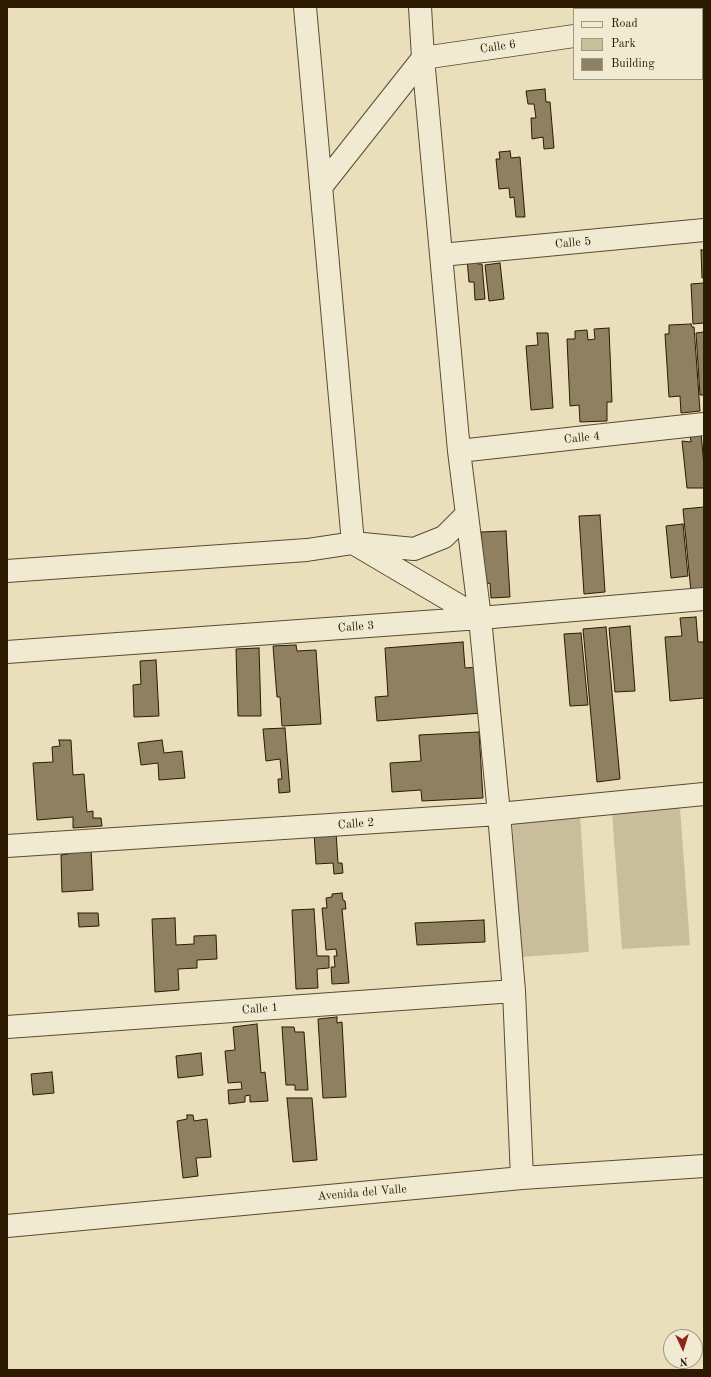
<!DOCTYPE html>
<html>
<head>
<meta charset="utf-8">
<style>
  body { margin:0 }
  #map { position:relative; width:711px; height:1377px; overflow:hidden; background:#e9dfbb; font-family:"Old Standard TT",serif }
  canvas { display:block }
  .frame { position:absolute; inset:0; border:8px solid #2d1a00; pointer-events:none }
  .legend { position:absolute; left:573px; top:8px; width:130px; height:72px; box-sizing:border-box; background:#f1ead3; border:1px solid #a3977f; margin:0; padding:5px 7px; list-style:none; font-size:12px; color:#2d1a00 }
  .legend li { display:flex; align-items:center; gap:8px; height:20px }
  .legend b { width:20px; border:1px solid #a3977f }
  .north { position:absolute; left:663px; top:1329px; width:40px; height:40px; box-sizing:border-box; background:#f1ead3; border:1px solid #a3977f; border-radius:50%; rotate:176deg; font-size:11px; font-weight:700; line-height:16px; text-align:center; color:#2d1a00 }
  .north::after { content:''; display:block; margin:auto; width:14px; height:18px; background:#8f2418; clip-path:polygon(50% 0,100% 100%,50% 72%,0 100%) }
</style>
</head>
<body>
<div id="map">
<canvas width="711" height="1377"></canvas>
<div class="frame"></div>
<ul class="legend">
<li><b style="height:5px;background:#f1ead3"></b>Road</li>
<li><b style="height:11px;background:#c9be9b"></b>Park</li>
<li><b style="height:11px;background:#8f8061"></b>Building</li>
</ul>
<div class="north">N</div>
</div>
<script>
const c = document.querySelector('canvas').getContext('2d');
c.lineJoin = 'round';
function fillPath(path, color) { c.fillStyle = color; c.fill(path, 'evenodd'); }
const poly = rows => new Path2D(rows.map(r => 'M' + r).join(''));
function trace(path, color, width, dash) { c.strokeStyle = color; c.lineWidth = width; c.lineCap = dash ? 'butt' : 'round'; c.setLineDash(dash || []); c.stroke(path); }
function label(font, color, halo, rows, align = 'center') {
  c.font = font + ' "Old Standard TT",serif'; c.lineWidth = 3; c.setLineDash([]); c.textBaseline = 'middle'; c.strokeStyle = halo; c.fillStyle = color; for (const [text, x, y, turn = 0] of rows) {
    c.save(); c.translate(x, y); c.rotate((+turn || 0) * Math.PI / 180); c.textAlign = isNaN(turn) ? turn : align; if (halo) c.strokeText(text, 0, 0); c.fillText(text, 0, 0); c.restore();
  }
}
const green = poly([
  [680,808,690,945,622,949,612,812],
  [580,815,589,952,521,957,512,820]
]);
const building = poly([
  [545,89,546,102,550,102,554,148,544,149,543,137,532,139,531,118,536,118,534,104,528,104,526,91,545,89],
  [510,151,511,158,520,157,525,217,516,217,514,197,510,198,509,188,499,189,496,159,500,159,499,152,510,151],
  [701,250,704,250,704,277,702,278,701,250],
  [477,256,478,264,482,264,485,299,475,300,474,282,469,282,467,259,477,256],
  [500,263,504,299,489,301,485,265,500,263],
  [704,283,704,323,693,324,691,284,704,283],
  [691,324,692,327,694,327,700,411,681,413,680,396,669,397,665,334,669,334,669,325,691,324],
  [609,328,612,402,607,402,607,421,580,422,579,405,570,406,567,339,575,339,575,331,587,330,588,340,595,339,594,329,609,328],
  [704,332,704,395,700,395,696,333,704,332],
  [537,333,548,333,553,408,531,410,526,346,538,345,537,333],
  [701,433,704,466,704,488,687,488,682,441,691,442,690,434,701,433],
  [704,507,704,591,691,592,683,509,704,507],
  [600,515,605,592,584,594,579,516,600,515],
  [683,524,688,576,671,578,666,526,683,524],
  [506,531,510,597,491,598,490,583,484,584,481,532,506,531],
  [696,617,698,642,704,642,704,698,670,701,665,637,682,636,680,618,696,617],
  [630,626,635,691,615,692,609,628,630,626],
  [606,627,620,779,597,782,583,629,606,627],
  [581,633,588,705,570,706,564,634,581,633],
  [463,642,465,668,478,667,482,713,377,721,375,697,388,696,385,648,463,642],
  [296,645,297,651,316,650,321,724,282,726,280,697,277,697,273,646,296,645],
  [259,648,261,716,238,716,236,649,259,648],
  [156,660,159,716,134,717,133,685,141,684,140,661,156,660],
  [285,728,290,792,279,793,278,779,282,779,280,759,266,761,263,729,285,728],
  [479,732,483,798,422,801,421,790,392,792,390,763,421,761,419,735,479,732],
  [59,740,71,740,73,775,84,774,87,812,93,811,93,818,101,818,102,826,73,828,73,817,37,820,33,763,53,762,52,747,60,746,59,740],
  [162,740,164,753,182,751,185,778,159,780,158,763,141,765,138,743,162,740],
  [336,832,338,863,342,863,343,873,334,874,333,863,316,864,314,833,336,832],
  [91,848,93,890,62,892,61,855,68,854,68,849,91,848],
  [342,893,343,900,345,901,346,909,342,909,349,983,332,984,331,967,335,967,334,956,337,956,336,949,326,950,322,908,327,908,326,898,332,897,332,894,342,893],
  [314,909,317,956,329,956,329,968,317,969,318,988,296,989,292,910,314,909],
  [78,913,98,913,99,926,79,927,78,913],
  [175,918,176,945,194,944,194,936,216,935,217,959,197,960,197,968,178,969,179,990,155,992,152,919,175,918],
  [484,920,485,942,417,945,415,923,484,920],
  [337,1017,337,1023,342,1022,346,1097,323,1098,318,1019,337,1017],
  [257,1024,261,1073,265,1072,268,1101,250,1102,250,1095,245,1096,245,1102,229,1104,228,1090,242,1089,241,1082,228,1083,225,1051,235,1050,233,1027,257,1024],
  [282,1027,294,1027,295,1032,304,1032,308,1090,295,1090,295,1085,286,1085,282,1027],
  [201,1053,203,1075,178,1078,176,1056,201,1053],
  [52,1072,54,1093,33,1095,31,1074,52,1072],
  [287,1098,312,1098,317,1160,293,1162,287,1098],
  [187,1115,193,1115,194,1121,207,1119,211,1157,196,1158,198,1176,183,1178,177,1121,187,1119,187,1115]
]);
const minor = poly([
  [305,7,353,543,480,618],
  [420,7,423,58,459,451,480,618,499,814,514,991,522,1178],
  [615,9,617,7],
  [702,17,704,17],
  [423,58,574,36],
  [321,187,423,58],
  [441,255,704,230],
  [459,451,704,424],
  [7,571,307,550,353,543,414,549,444,537,467,514],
  [7,652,480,618,704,599],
  [7,846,499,814,704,794],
  [7,1027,514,991],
  [7,1226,522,1178,704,1166]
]);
const streetNames = [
  ["Calle 6",498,47,-8],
  ["Calle 5",573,243,-5],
  ["Calle 4",582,438,-6],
  ["Calle 3",356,627,-4],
  ["Calle 2",356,824,-4],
  ["Calle 1",260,1009,-4],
  ["Avenida del Valle",362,1193,-5]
];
fillPath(green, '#c9be9b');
fillPath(building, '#8f8061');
trace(building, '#2d1a00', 1);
trace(minor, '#5c4b2f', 24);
trace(minor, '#f1ead3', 22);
label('12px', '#2d1a00', '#f1ead3', streetNames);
</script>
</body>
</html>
